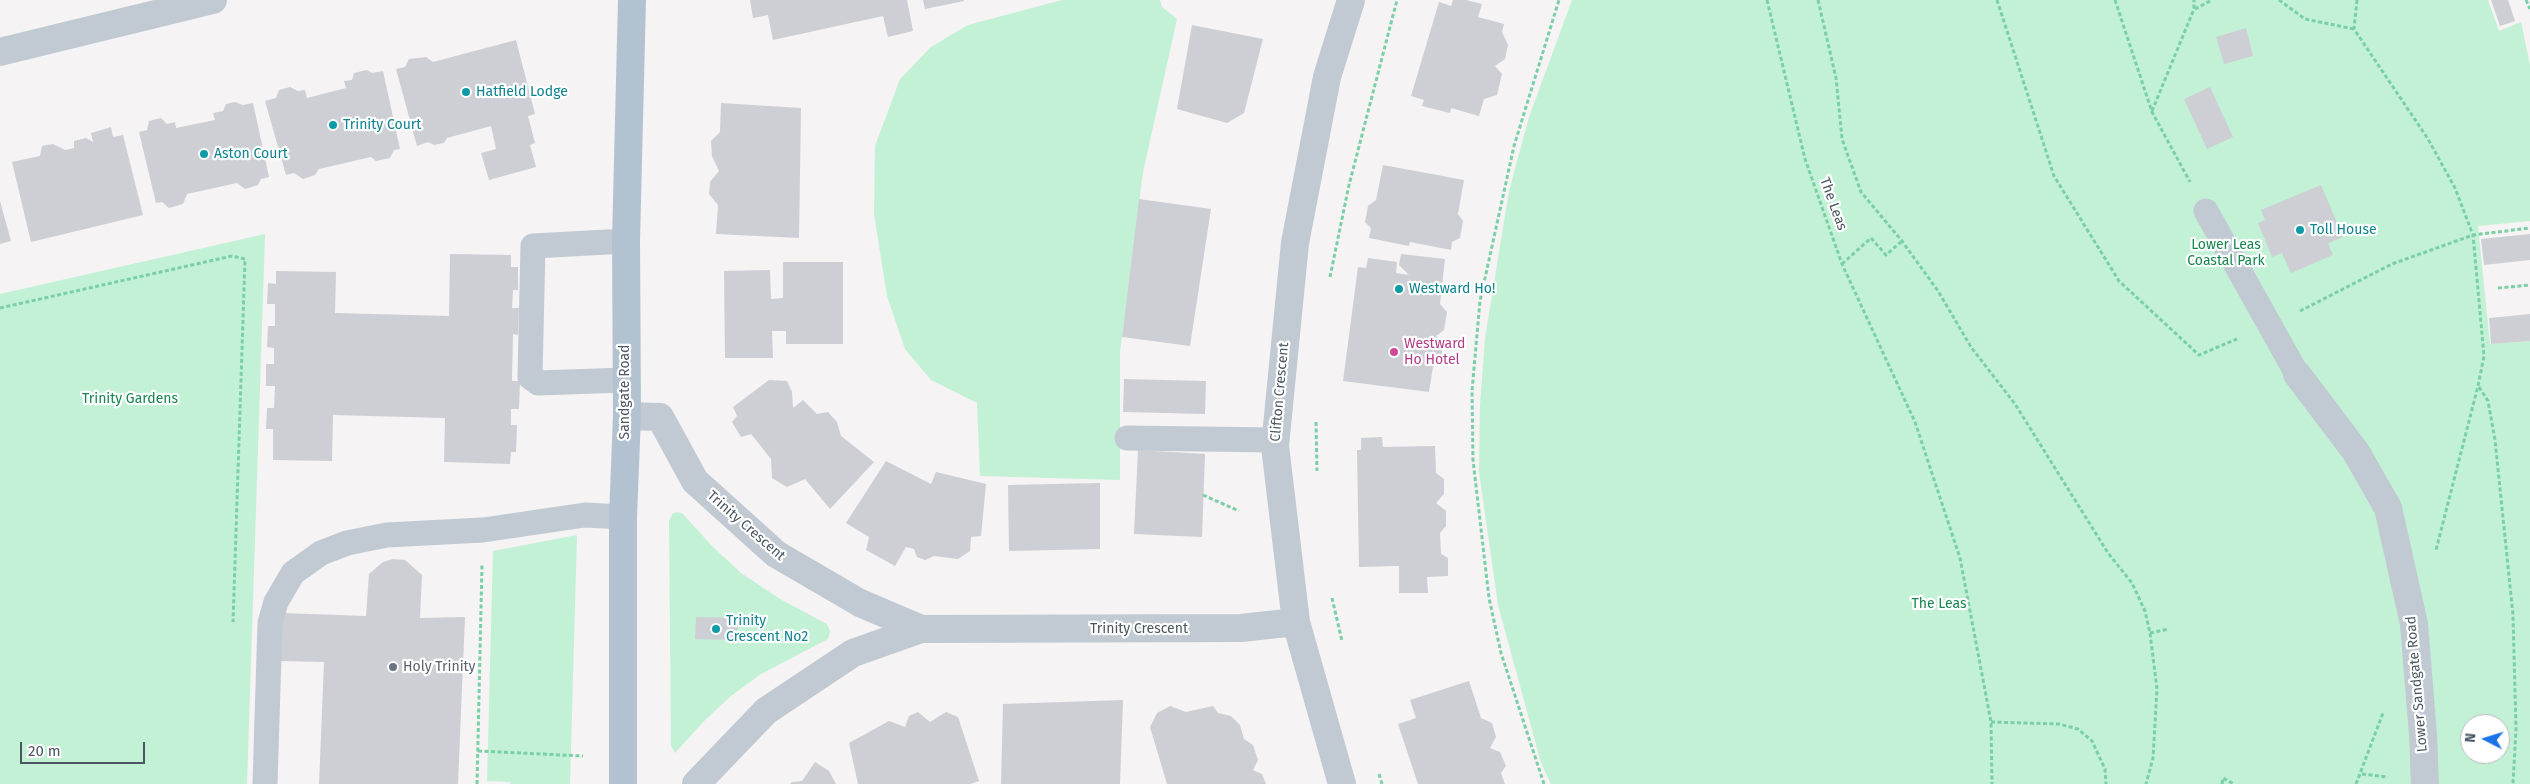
<!DOCTYPE html>
<html>
<head>
<meta charset="utf-8">
<style>
  body { margin:0 }
  #map { position:relative; width:2530px; height:784px; overflow:hidden; background:#f5f3f3; font-family:"Fira Sans",sans-serif }
  canvas { display:block }
  .north { position:absolute; left:2460px; top:714px; width:50px; height:50px; box-sizing:border-box; background:#fff; border:1px solid #b7bbc0; border-radius:50%; rotate:275deg; font-size:14px; font-weight:700; line-height:20px; text-align:center; color:#4a5661 }
  .north::after { content:''; display:block; margin:auto; width:18px; height:22px; background:#1a73e8; clip-path:polygon(50% 0,100% 100%,50% 72%,0 100%) }
  .scale { position:absolute; left:20px; top:742px; width:125px; height:22px; box-sizing:border-box; border:2px solid #4a5661; border-top:0; padding-left:6px; font-size:15px; line-height:18px; white-space:nowrap; color:#4a5661; -webkit-text-stroke:4px #fff; paint-order:stroke }
</style>
</head>
<body>
<div id="map">
<canvas width="2530" height="784"></canvas>
<div class="north">N</div>
<div class="scale">20 m</div>
</div>
<script>
const c = document.querySelector('canvas').getContext('2d');
c.lineJoin = 'round';
function fillPath(path, color) { c.fillStyle = color; c.fill(path, 'evenodd'); }
const poly = rows => new Path2D(rows.map(r => 'M' + r).join(''));
function trace(path, color, width, dash) { c.strokeStyle = color; c.lineWidth = width; c.lineCap = dash ? 'butt' : 'round'; c.setLineDash(dash || []); c.stroke(path); }
function label(font, color, halo, rows, align = 'center') {
  c.font = font + ' "Fira Sans",sans-serif'; c.lineWidth = 4.5; c.setLineDash([]); c.textBaseline = 'middle'; c.strokeStyle = halo; c.fillStyle = color; for (const [text, x, y, turn = 0] of rows) {
    c.save(); c.translate(x, y); c.rotate((+turn || 0) * Math.PI / 180); c.textAlign = isNaN(turn) ? turn : align; if (halo) c.strokeText(text, 0, 0); c.fillText(text, 0, 0); c.restore();
  }
}
const green = poly([
  [1062,0,1160,0,1162,7,1177,19,1143,172,1120,352,1120,480,980,476,977,403,931,380,905,349,887,296,874,214,875,146,900,79,931,47,968,25],
  [1572,0,2488,0,2499,31,2521,22,2530,65,2530,221,2478,226,2490,344,2530,341,2530,784,1551,784,1541,763,1498,605,1479,472,1480,405,1485,338,1509,191,1529,117],
  [2470,724,2500,724,2500,754,2470,754],
  [265,234,247,784,0,784,0,294],
  [678,512,683,514,712,546,741,573,780,599,827,624,830,631,828,639,761,674,731,696,704,721,675,753,671,746,669,521,673,513],
  [577,535,570,784,510,784,510,782,487,781,493,551]
]);
const building = poly([
  [750,0,907,0,913,31,888,37,883,16,773,40,768,15,753,18],
  [923,0,964,0,964,1,925,9],
  [1453,0,1466,0,1482,4,1478,17,1504,24,1502,32,1508,45,1505,59,1495,66,1502,74,1497,95,1484,99,1479,116,1451,108,1450,113,1422,106,1424,100,1411,96,1439,2,1451,6],
  [2491,0,2508,0,2515,21,2500,26],
  [1192,25,1263,39,1244,113,1227,123,1177,109],
  [2246,28,2253,56,2224,64,2216,37],
  [516,40,535,114,528,116,535,143,530,145,536,167,489,180,481,153,496,149,491,126,447,138,444,143,434,145,428,142,417,146,396,69,405,67,409,59,426,57,433,62],
  [367,70,372,73,383,71,400,149,394,150,390,158,376,161,371,157,319,169,315,175,303,179,294,173,286,175,265,101,276,98,279,90,290,87,298,91,305,90,307,98,346,88,344,81,352,80,354,73],
  [2210,87,2233,137,2207,149,2184,99],
  [235,102,243,105,253,103,269,177,261,179,258,185,245,189,237,183,187,194,183,204,169,208,162,202,156,203,139,132,147,130,149,121,161,118,167,124,175,122,176,128,215,120,213,113,223,111,226,104],
  [721,103,801,108,799,238,716,234,718,205,709,194,710,182,719,171,712,156,711,141,720,132],
  [111,127,113,137,123,135,143,215,31,242,12,162,40,156,42,146,53,144,65,150,74,148,74,141,86,138,93,142,91,133],
  [1383,165,1464,180,1458,214,1463,221,1460,238,1452,242,1451,250,1410,242,1409,246,1369,238,1371,228,1365,222,1368,206,1376,200],
  [2321,185,2343,237,2328,243,2333,255,2291,273,2282,253,2272,257,2258,223,2265,220,2261,210],
  [1139,199,1211,209,1190,346,1122,337],
  [0,201,11,241,0,244],
  [2530,234,2530,260,2484,265,2481,239],
  [450,254,511,255,511,267,518,267,518,290,513,290,512,308,519,308,518,335,513,334,512,381,520,381,519,409,511,409,511,425,517,425,516,452,511,452,510,464,444,462,445,418,333,415,332,461,273,460,273,429,266,429,267,408,274,408,275,386,266,386,266,364,274,364,274,348,267,347,268,326,275,326,275,304,267,304,268,283,276,284,276,271,336,272,335,313,449,316],
  [1401,254,1445,259,1440,304,1447,312,1444,330,1436,336,1443,343,1441,361,1433,367,1429,392,1343,381,1358,267,1366,268,1368,258,1397,262,1396,273,1409,275,1399,265],
  [783,262,843,262,843,344,786,344,786,331,772,331,773,358,725,358,724,271,770,270,771,299,783,298],
  [2530,314,2530,341,2491,344,2489,318],
  [1124,379,1206,381,1205,414,1123,412],
  [769,380,787,381,792,392,793,408,803,400,817,414,828,412,837,422,841,436,874,462,830,509,805,479,787,487,772,478,771,459,751,434,741,437,732,422,737,416,733,407],
  [1382,437,1383,447,1435,446,1436,473,1444,479,1444,494,1436,503,1446,511,1446,526,1440,533,1441,554,1448,558,1448,576,1427,577,1428,593,1399,593,1399,566,1359,567,1357,450,1361,450,1361,438],
  [1138,450,1205,454,1202,537,1134,534],
  [886,461,931,484,936,472,986,484,981,536,971,537,970,551,958,559,934,556,925,560,917,557,914,549,906,547,895,566,866,550,869,537,846,523],
  [1100,483,1100,549,1009,551,1008,485],
  [393,559,405,560,422,575,420,618,465,617,458,784,319,784,324,662,280,661,282,613,366,616,369,574,383,562],
  [696,617,738,618,737,640,695,639],
  [1469,681,1481,718,1492,723,1496,737,1490,748,1500,752,1506,766,1501,773,1505,784,1418,784,1398,724,1416,718,1410,700],
  [1123,700,1120,784,1001,784,1003,704],
  [1170,706,1186,712,1213,706,1218,713,1231,716,1240,725,1244,739,1253,745,1258,760,1253,770,1262,774,1266,784,1167,784,1150,727,1157,713],
  [918,712,930,722,946,712,958,717,979,781,970,784,858,784,849,743,889,721,905,727,909,716],
  [815,762,829,771,836,784,790,784,792,782,802,781]
]);
const path = poly([
  [1767,0,1805,159,1842,264,1915,422,1960,558,1991,722,1992,784],
  [1818,0,1836,78,1842,139,1861,192,1902,241,1938,291,1971,347,2015,404,2108,553,2132,583,2145,611,2150,633,2157,689,2153,758,2146,784],
  [1997,0,2054,176,2119,281,2199,355,2237,339],
  [2115,0,2152,112,2190,182],
  [2279,0,2305,19,2354,29],
  [2357,0,2354,29,2428,139,2455,188,2473,235,2484,356,2478,386,2436,550],
  [2526,0,2530,9],
  [2195,9,2212,0],
  [2152,111,2194,9,2194,0],
  [1842,264,1871,238,1886,255,1902,241],
  [1330,277,1349,185,1397,0],
  [2498,288,2530,285],
  [0,308,232,256,245,259,233,622],
  [2300,311,2392,264,2473,235,2530,228],
  [2479,387,2488,401,2495,440,2513,615,2516,729,2513,784],
  [1316,422,1317,471],
  [1203,495,1239,511],
  [1332,598,1342,641],
  [2150,633,2169,629],
  [1991,722,2059,724,2078,729,2092,741,2105,769,2106,784],
  [478,751,583,756],
  [1379,774,1382,784],
  [2362,774,2388,777],
  [477,784,482,565],
  [1544,784,1501,653,1489,598,1473,460,1472,391,1480,301,1514,146,1559,0],
  [2222,784,2223,778,2234,784],
  [2356,784,2383,713]
]);
const lane = poly([
  [2206,211,2297,374],
  [625,380,538,383,530,377,533,246,626,241],
  [1127,438,1275,440],
  [265,784,270,623,276,602,293,573,321,553,347,543,387,535,483,530,585,515,623,517]
]);
const street = poly([
  [0,52,213,0],
  [2297,374,2356,452,2388,508,2414,624,2423,735,2425,784],
  [627,416,660,417,695,481,776,554,860,603,921,629],
  [696,784,766,711,853,653,921,629,1241,628,1296,622],
  [1342,784,1296,622,1275,446,1295,243,1327,77,1351,0]
]);
const primary = poly([
  [623,784,623,517,627,416,626,241,632,0]
]);
const markers = [
  [466,92,5,"#0f9aa8"],
  [333,125,5,"#0f9aa8"],
  [204,154,5,"#0f9aa8"],
  [2300,230,5,"#0f9aa8"],
  [1399,289,5,"#0f9aa8"],
  [1394,352,5,"#d1479c"],
  [716,629,5,"#0f9aa8"],
  [393,667,5,"#6b7280"]
];
const cultureNames = [
  ["Hatfield Lodge",476,92],
  ["Trinity Court",343,125],
  ["Aston Court",214,154],
  ["Toll House",2310,230],
  ["Westward Ho!",1409,289],
  ["Trinity",726,621],
  ["Crescent No2",726,637]
];
const streetNames = [
  ["The Leas",1833,204,70],
  ["Sandgate Road",625,392,-90],
  ["Clifton Crescent",1280,392,-85],
  ["Trinity Crescent",746,526,41],
  ["Trinity Crescent",1139,629],
  ["Lower Sandgate Road",2417,684,-95]
];
const parkNames = [
  ["Lower Leas",2226,245],
  ["Coastal Park",2226,261],
  ["Trinity Gardens",130,399],
  ["The Leas",1939,604]
];
const hotelNames = [
  ["Westward",1404,344],
  ["Ho Hotel",1404,360]
];
const worshipNames = [
  ["Holy Trinity",403,667]
];
fillPath(green, '#c3f1d5');
fillPath(building, '#cdcfd5');
trace(path, '#7ad0a6', 3, [4, 2.5]);
trace(lane, '#c1cad2', 25);
trace(street, '#c1cad2', 28);
trace(primary, '#b3c2d1', 28);
for (const [x, y, r, color] of markers) { const dot = new Path2D(); dot.arc(x, y, r, 0, 2 * Math.PI); c.fillStyle = color; c.fill(dot); trace(dot, '#fff', 2); }
label('14px', '#0d838f', '#fff', cultureNames, 'left');
label('14px', '#4a5661', '#fff', streetNames);
label('14px', '#17864f', '#fff', parkNames);
label('14px', '#b23c85', '#fff', hotelNames, 'left');
label('14px', '#5b616d', '#fff', worshipNames, 'left');
</script>
</body>
</html>
